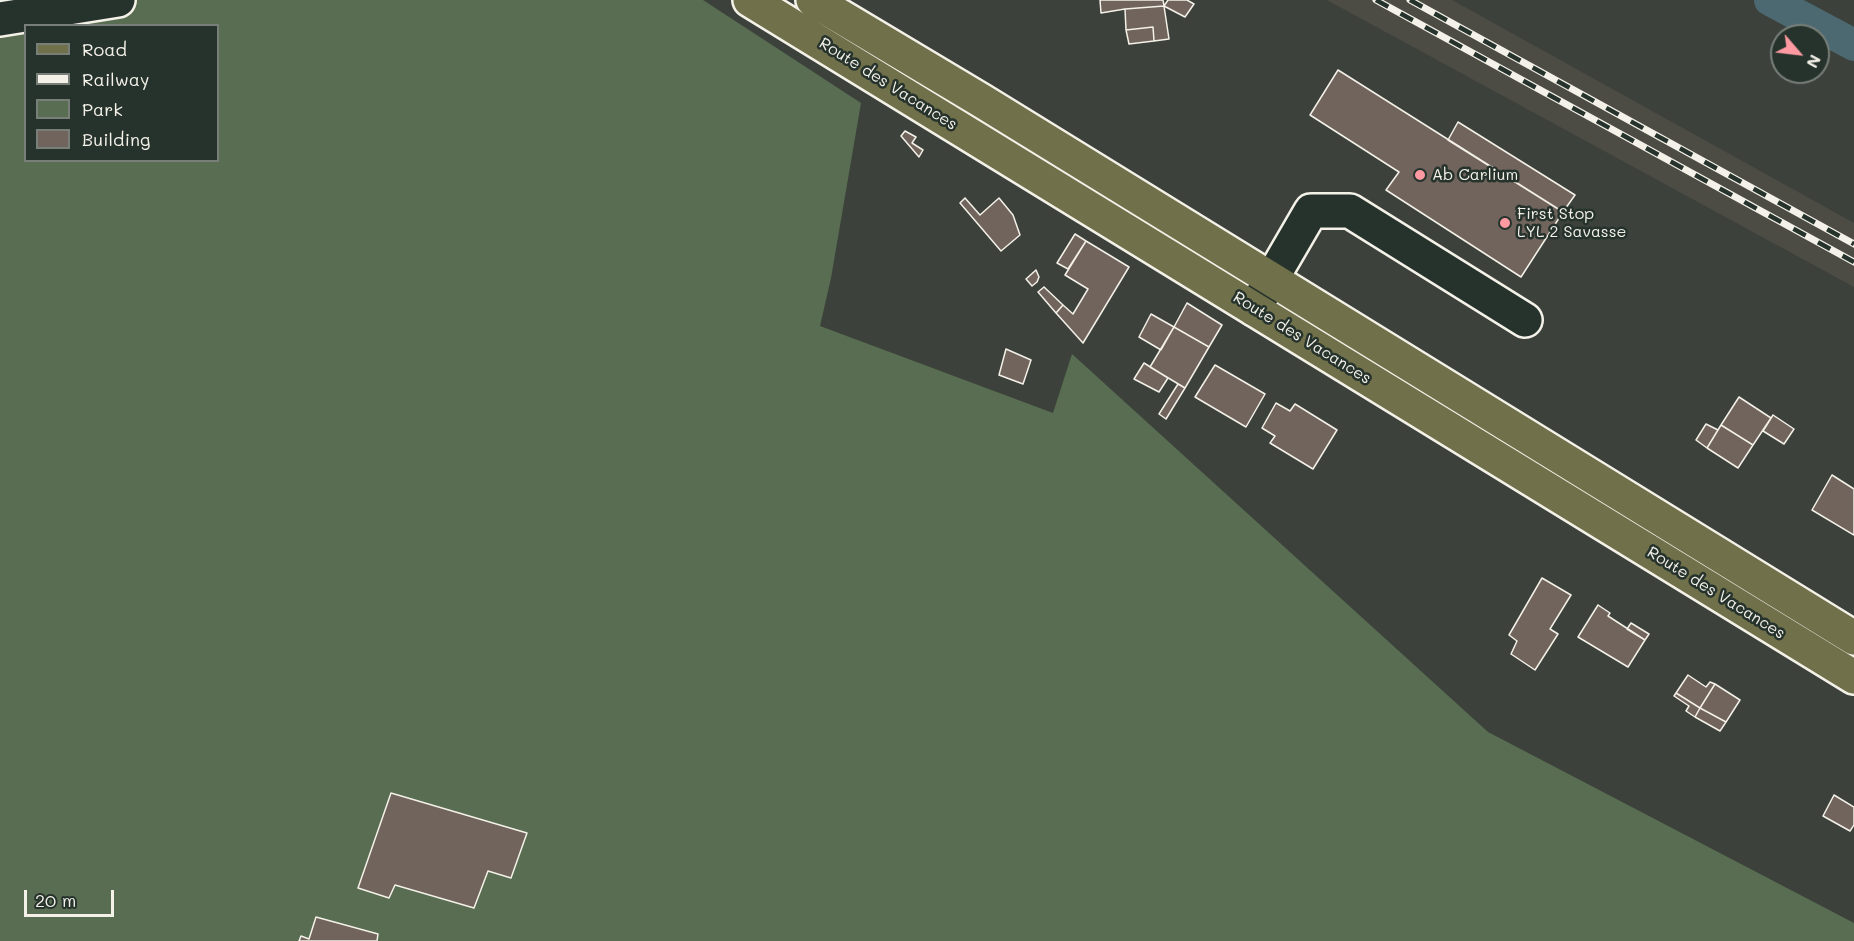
<!DOCTYPE html>
<html>
<head>
<meta charset="utf-8">
<style>
  body { margin:0 }
  #map { position:relative; width:1854px; height:941px; overflow:hidden; background:#3c423b; font-family:Mali,sans-serif }
  canvas { display:block }
  .legend { position:absolute; left:24px; top:24px; width:195px; height:138px; box-sizing:border-box; background:#26332d; border:2px solid #787f78; margin:0; padding:8px 10px; list-style:none; font-size:18px; color:#f4f1e8 }
  .legend li { display:flex; align-items:center; gap:12px; height:30px }
  .legend b { width:30px; border:2px solid #787f78 }
  .north { position:absolute; left:1770px; top:24px; width:60px; height:60px; box-sizing:border-box; background:#26332d; border:2px solid #787f78; border-radius:50%; rotate:118deg; font-size:16px; font-weight:700; line-height:24px; text-align:center; color:#f4f1e8 }
  .north::after { content:''; display:block; margin:auto; width:21px; height:27px; background:#ff9aa2; clip-path:polygon(50% 0,100% 100%,50% 72%,0 100%) }
  .scale { position:absolute; left:24px; top:890px; width:90px; height:27px; box-sizing:border-box; border:3px solid #f4f1e8; border-top:0; padding-left:8px; font-size:18px; line-height:21px; white-space:nowrap; color:#f4f1e8; -webkit-text-stroke:4px #26332d; paint-order:stroke }
</style>
</head>
<body>
<div id="map">
<canvas width="1854" height="941"></canvas>
<ul class="legend">
<li><b style="height:8px;background:#70704a"></b>Road</li>
<li><b style="height:8px;background:#f4f1e8"></b>Railway</li>
<li><b style="height:16px;background:#586d51"></b>Park</li>
<li><b style="height:16px;background:#70645d"></b>Building</li>
</ul>
<div class="north">N</div>
<div class="scale">20 m</div>
</div>
<script>
const c = document.querySelector('canvas').getContext('2d');
c.lineJoin = 'round';
function fillPath(path, color) { c.fillStyle = color; c.fill(path, 'evenodd'); }
const poly = rows => new Path2D(rows.map(r => 'M' + r).join(''));
function trace(path, color, width, dash) { c.strokeStyle = color; c.lineWidth = width; c.lineCap = dash ? 'butt' : 'round'; c.setLineDash(dash || []); c.stroke(path); }
function label(font, color, halo, rows, align = 'center') {
  c.font = font + ' Mali,sans-serif'; c.lineWidth = 5; c.setLineDash([]); c.textBaseline = 'middle'; c.strokeStyle = halo; c.fillStyle = color; for (const [text, x, y, turn = 0] of rows) {
    c.save(); c.translate(x, y); c.rotate((+turn || 0) * Math.PI / 180); c.textAlign = isNaN(turn) ? turn : align; if (halo) c.strokeText(text, 0, 0); c.fillText(text, 0, 0); c.restore();
  }
}
const built = poly([
  [1327,0,1452,0,1854,223,1854,287]
]);
const green = poly([
  [0,0,703,0,861,103,831,278,820,326,1053,413,1072,354,1488,732,1854,923,1854,941,0,941],
  [26,26,218,26,218,160,26,160]
]);
const canal = poly([
  [1770,0,1854,45]
]);
const building = poly([
  [1100,0,1163,0,1164,6,1125,9,1101,13,1100,0],
  [1168,0,1187,0,1194,4,1185,17,1164,6,1168,0],
  [1164,6,1169,39,1154,41,1153,27,1126,30,1125,9,1164,6],
  [1153,27,1154,41,1129,44,1126,30,1153,27],
  [1338,70,1563,212,1521,277,1386,190,1399,172,1310,115,1338,70],
  [1458,122,1575,195,1563,212,1448,140,1458,122],
  [905,131,916,137,912,143,923,150,919,157,901,136,905,131],
  [965,198,980,215,999,198,1013,215,1020,235,1001,251,960,203,965,198],
  [1075,234,1086,241,1068,269,1057,263,1075,234],
  [1086,241,1129,267,1083,343,1056,313,1063,305,1073,314,1088,289,1065,275,1086,241],
  [1036,270,1039,277,1037,282,1032,286,1026,279,1036,270],
  [1044,287,1063,305,1056,313,1038,292,1044,287],
  [1187,303,1222,325,1209,347,1174,327,1187,303],
  [1151,314,1174,327,1161,350,1139,337,1151,314],
  [1174,327,1209,347,1185,388,1150,367,1174,327],
  [1006,349,1031,360,1023,384,999,375,1006,349],
  [1144,363,1168,378,1159,392,1134,379,1144,363],
  [1215,365,1265,394,1246,427,1195,397,1215,365],
  [1178,384,1185,388,1166,419,1159,414,1178,384],
  [1739,397,1771,418,1753,445,1721,425,1739,397],
  [1276,403,1290,411,1295,404,1337,430,1313,469,1270,443,1275,436,1262,428,1276,403],
  [1773,415,1794,429,1784,444,1763,431,1773,415],
  [1706,424,1718,430,1707,448,1696,440,1706,424],
  [1721,425,1753,445,1738,468,1707,448,1721,425],
  [1832,475,1854,489,1854,535,1812,510,1832,475],
  [1542,578,1571,595,1550,629,1558,634,1535,670,1511,654,1517,641,1509,635,1542,578],
  [1598,605,1610,613,1608,616,1645,640,1628,667,1578,637,1598,605],
  [1631,623,1649,634,1645,640,1627,629,1631,623],
  [1688,675,1706,687,1710,682,1715,684,1700,708,1676,693,1688,675],
  [1715,684,1740,700,1726,722,1700,708,1715,684],
  [1676,693,1700,708,1695,717,1686,711,1689,706,1674,696,1676,693],
  [1700,708,1726,722,1720,731,1695,717,1700,708],
  [391,793,527,833,511,878,488,871,474,908,395,885,389,898,358,888,391,793],
  [1834,795,1854,807,1854,825,1850,831,1823,816,1834,795],
  [316,917,378,934,377,941,299,941,301,936,309,939,316,917]
]);
const minor = poly([
  [0,19,118,0],
  [1254,309,1311,211,1350,211,1525,320]
]);
const major = poly([
  [750,0,1854,677],
  [813,0,982,101,1854,638]
]);
const rail = poly([
  [1376,0,1854,262],
  [1410,0,1854,244]
]);
const markers = [
  [1420,175,6,"#ff9aa2"],
  [1505,223,6,"#ff9aa2"]
];
const streetNames = [
  ["Route des Vacances",888,84,32],
  ["Route des Vacances",1302,338,32],
  ["Route des Vacances",1716,593,32]
];
const poiNames = [
  ["Ab Carlium",1432,175],
  ["First Stop",1517,214],
  ["LYL 2 Savasse",1517,232]
];
fillPath(built, '#4c4c45');
fillPath(green, '#586d51');
trace(canal, '#4c6871', 32);
fillPath(building, '#70645d');
trace(building, '#f4f1e8', 1.5);
trace(minor, '#f4f1e8', 38);
trace(major, '#f4f1e8', 38);
trace(minor, '#26332d', 33);
trace(major, '#70704a', 33);
trace(rail, '#f4f1e8', 7);
trace(rail, '#26332d', 4.5, [14]);
for (const [x, y, r, color] of markers) { const dot = new Path2D(); dot.arc(x, y, r, 0, 2 * Math.PI); c.fillStyle = color; c.fill(dot); trace(dot, '#26332d', 2); }
label('16px', '#f4f1e8', '#26332d', streetNames);
label('16px', '#f4f1e8', '#26332d', poiNames, 'left');
</script>
</body>
</html>
